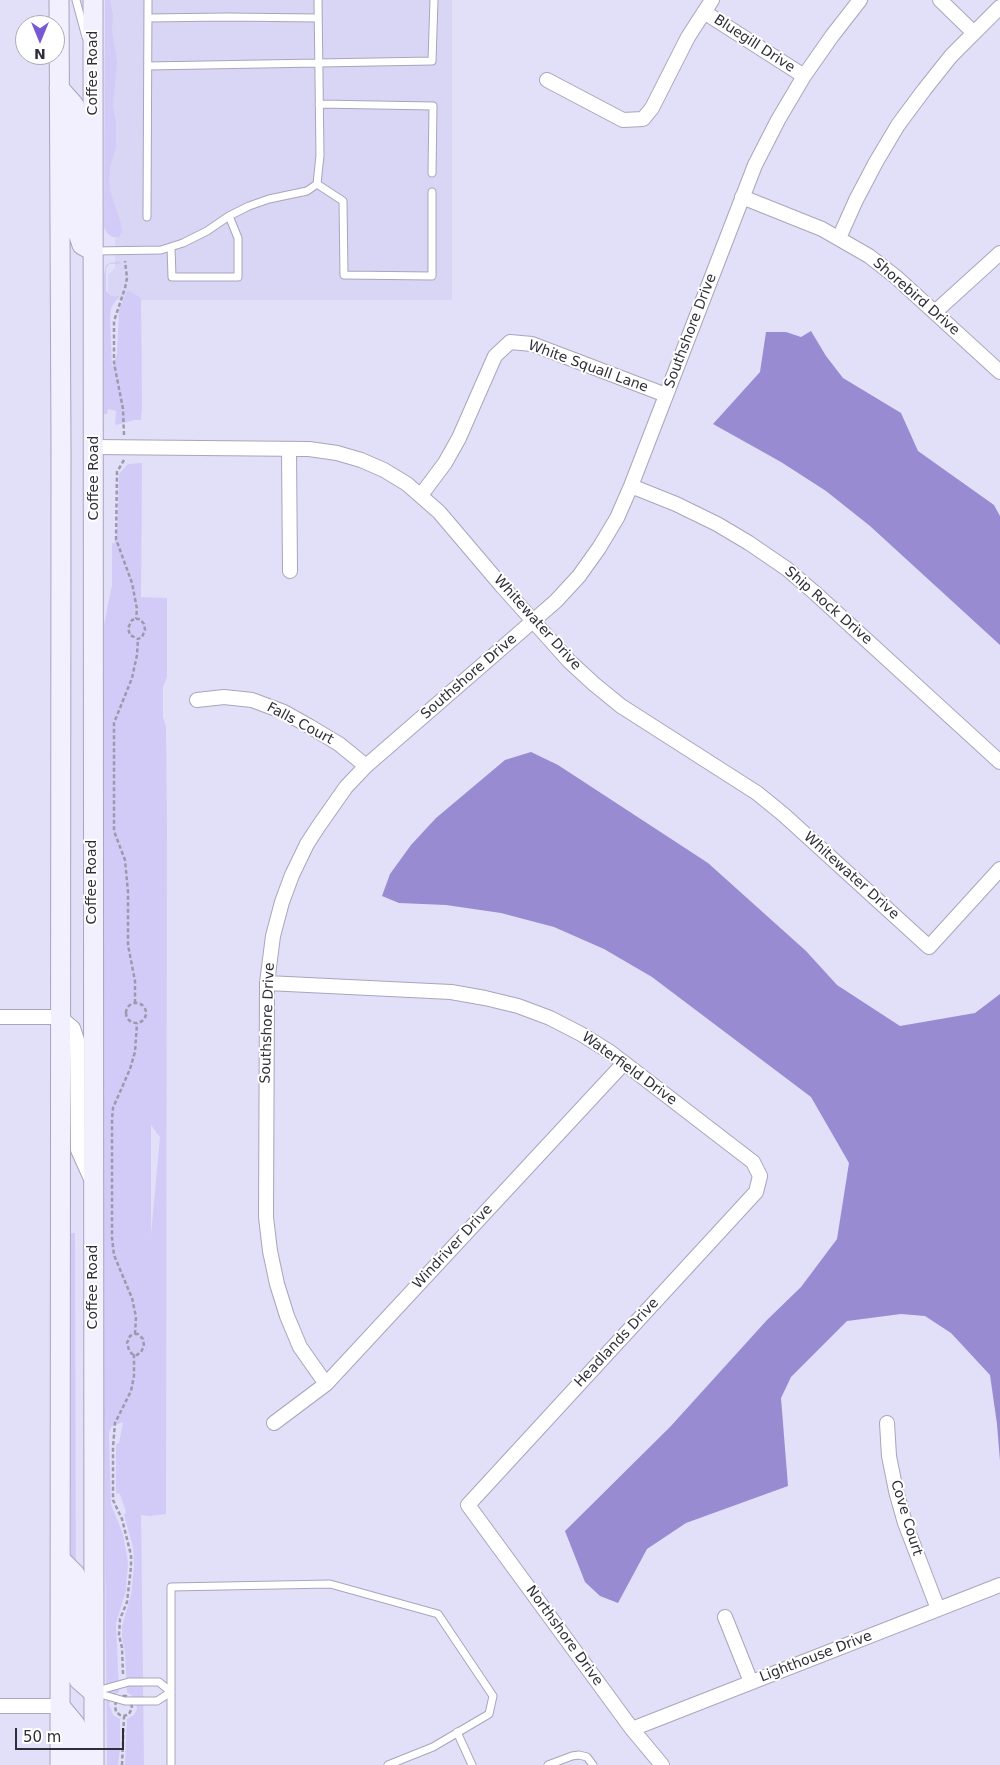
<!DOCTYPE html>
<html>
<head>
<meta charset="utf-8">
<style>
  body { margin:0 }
  #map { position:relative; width:1000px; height:1765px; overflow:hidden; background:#e2dff8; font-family:"DejaVu Sans",sans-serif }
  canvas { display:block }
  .north { position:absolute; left:15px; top:15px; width:50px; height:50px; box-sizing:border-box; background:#fff; border:1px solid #acacb0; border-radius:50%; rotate:180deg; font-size:14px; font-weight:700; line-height:20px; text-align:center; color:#302f39 }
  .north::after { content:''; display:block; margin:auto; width:18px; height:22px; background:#7959d3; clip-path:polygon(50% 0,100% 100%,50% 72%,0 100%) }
  .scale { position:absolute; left:15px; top:1728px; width:109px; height:22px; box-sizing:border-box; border:2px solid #302f39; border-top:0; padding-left:6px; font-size:15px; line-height:18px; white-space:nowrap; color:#302f39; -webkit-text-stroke:4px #fff; paint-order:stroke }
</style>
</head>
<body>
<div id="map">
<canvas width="1000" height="1765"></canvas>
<div class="north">N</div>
<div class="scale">50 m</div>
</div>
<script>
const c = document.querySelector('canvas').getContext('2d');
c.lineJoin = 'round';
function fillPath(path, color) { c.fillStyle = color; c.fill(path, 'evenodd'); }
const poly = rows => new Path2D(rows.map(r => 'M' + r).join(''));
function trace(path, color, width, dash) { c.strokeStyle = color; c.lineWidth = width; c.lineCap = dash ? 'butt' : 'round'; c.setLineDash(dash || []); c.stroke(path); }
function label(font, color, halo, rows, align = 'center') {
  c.font = font + ' "DejaVu Sans",sans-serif'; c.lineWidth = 4; c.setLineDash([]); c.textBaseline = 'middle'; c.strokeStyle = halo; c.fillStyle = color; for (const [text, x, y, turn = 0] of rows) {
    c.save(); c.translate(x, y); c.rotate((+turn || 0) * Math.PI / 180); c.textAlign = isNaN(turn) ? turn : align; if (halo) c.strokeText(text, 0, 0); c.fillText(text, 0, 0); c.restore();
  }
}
const built = poly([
  [110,0,452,0,452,300,108,300,108,275,115,268,115,232,108,225]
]);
const green = poly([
  [105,0,110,0,113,15,112,30,117,62,113,106,116,123,116,147,110,167,109,179,110,191,121,224,122,232,119,237,112,237,107,233,104,227],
  [119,261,121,264,109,264,106,268,106,291,111,296,119,296,111,308,110,318,112,367,117,355,119,309,127,291,130,291,141,298,142,405,141,420,134,420,117,425,115,424,116,411,108,409,107,414,104,414,104,275,106,265,110,263],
  [142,463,141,597,167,598,167,677,163,687,163,717,166,727,167,824,166,1514,150,1516,141,1515,144,1765,125,1765,127,1719,134,1715,137,1709,135,1698,127,1692,125,1653,122,1638,122,1626,131,1595,134,1565,133,1547,124,1515,126,1512,120,1494,116,1493,116,1444,119,1443,123,1422,111,1427,109,1433,111,1504,123,1534,128,1562,126,1591,116,1623,119,1692,111,1697,109,1704,113,1715,120,1719,120,1749,118,1765,107,1765,104,1422,104,625,112,585,112,542,114,544,117,533,119,474,128,464],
  [151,1125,160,1137,151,1235],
  [71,1233,75,1233,76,1630,71,1630]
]);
const water = poly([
  [811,331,826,356,843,378,901,413,918,451,994,505,1000,516,1000,645,870,526,826,491,781,462,713,424,760,372,766,332,786,332,801,337],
  [531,752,558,765,708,863,806,951,837,985,900,1026,975,1013,1000,994,1000,1461,997,1424,990,1375,951,1333,925,1316,901,1314,847,1321,791,1377,781,1398,788,1486,686,1523,647,1549,618,1603,600,1596,585,1582,565,1531,670,1427,767,1320,801,1287,837,1239,849,1163,811,1097,652,977,604,949,554,927,501,913,446,905,399,903,382,896,390,874,411,845,436,818,505,760]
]);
const path = poly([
  [124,435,123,409,114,363,114,321,125,288,127,278,125,261],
  [124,460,117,472,116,539,132,583,137,609,136,619],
  [136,619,140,619,144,624,145,630,142,637,138,639,130,635,128,628,132,620,136,619],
  [135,1003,135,981,128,945,128,892,125,860,114,831,114,723,132,678,137,655,138,639],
  '126 1013a10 10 0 1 1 20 0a10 10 0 1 1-20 0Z',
  [135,1334,136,1317,132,1298,114,1255,112,1238,112,1119,113,1108,130,1069,135,1052,137,1023],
  [135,1334,138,1334,143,1339,144,1346,141,1352,137,1355,132,1354,129,1350,127,1343,130,1336,135,1334],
  [123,1674,122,1648,119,1635,120,1619,127,1602,131,1567,131,1555,122,1519,113,1500,113,1447,115,1423,131,1391,134,1376,134,1354],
  [123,1696,126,1696,131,1701,132,1708,129,1714,124,1716,120,1715,116,1712,115,1705,118,1697,123,1696],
  [122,1765,124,1717]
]);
const service = poly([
  [76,0,86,37],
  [148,18,227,17,318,18],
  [148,66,432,61,434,0],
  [319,104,433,106,432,173],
  [317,184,343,201,344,275,432,276,432,192],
  [147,217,148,0],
  [171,247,172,277,238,277,238,238,229,216],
  [93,251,161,250,183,243,207,231,229,216,249,206,269,199,307,191,317,184,320,155,318,0],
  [129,1682,159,1682,171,1692,157,1701,125,1701,93,1692,129,1682],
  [457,1732,472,1765],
  [171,1765,171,1587,330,1584,438,1614,493,1696,489,1714,433,1747,388,1765],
  [548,1765,572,1756,579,1755,587,1757,593,1765]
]);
const minor = poly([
  [940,0,973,32],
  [704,12,804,76],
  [547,80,623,120,643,119,652,108,688,37,712,0],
  [742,197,822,229,869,256,896,277,1000,372],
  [839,238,856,200,876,162,898,125,924,90,951,56,1000,7],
  [935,312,1000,253],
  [94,447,309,449,337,453,361,460,384,470,407,484,439,512,501,585,569,661,594,684,621,706,757,793,784,815,929,947,1000,869],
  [289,449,290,571],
  [631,486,676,504,717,524,749,543,787,569,815,593,1000,762],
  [421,495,445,463,459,438,495,356,510,342,532,344,666,395],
  [197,700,224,697,252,700,284,712,309,726,339,744,366,766],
  [267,983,451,992,485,998,518,1006,550,1018,581,1034,610,1052,753,1162,760,1176,756,1192,744,1205,468,1505,632,1729,662,1765],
  [0,1017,60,1017,73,1028,77,1040,78,1150,91,1179],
  [326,1384,300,1347,287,1316,277,1284,270,1251,266,1217,267,983,273,936,282,902,292,875,307,844,318,827,346,787,366,766,556,601,579,576,599,548,617,518,631,486,755,165,778,120,804,76,832,36,860,0],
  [274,1423,326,1384,624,1063],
  [887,1423,889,1456,896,1491,905,1523,938,1609],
  [725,1617,751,1682],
  [0,1706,60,1706],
  [632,1729,1000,1585]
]);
const secondary = poly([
  [59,0,61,447,60,1765],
  [93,0,94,1765],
  [59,88,74,105,75,217,77,230,82,245,93,251],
  [60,1559,75,1574,76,1663,79,1680,93,1692],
  [60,1706,75,1724,78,1739,78,1765]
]);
const streetNames = [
  ["Bluegill Drive",754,44,33],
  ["Coffee Road",93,73,-90],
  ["Shorebird Drive",916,297,41],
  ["Southshore Drive",691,331,-69],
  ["White Squall Lane",588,367,20],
  ["Coffee Road",94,478,-90],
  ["Ship Rock Drive",828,606,41],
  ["Whitewater Drive",537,623,48],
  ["Southshore Drive",469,677,-41],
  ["Falls Court",300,724,28],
  ["Whitewater Drive",851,876,42],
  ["Coffee Road",92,882,-90],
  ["Southshore Drive",268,1023,-88],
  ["Waterfield Drive",629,1069,36],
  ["Windriver Drive",453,1247,-47],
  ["Coffee Road",93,1287,-90],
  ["Headlands Drive",617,1343,-47],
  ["Cove Court",906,1518,73],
  ["Northshore Drive",564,1636,54],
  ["Lighthouse Drive",816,1657,-21]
];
fillPath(built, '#d9d5f5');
fillPath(green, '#d2cbf8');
fillPath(water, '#988bd2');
trace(service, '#a8a5bc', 9);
trace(minor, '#a8a5bc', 16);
trace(secondary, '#a8a5bc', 21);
trace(path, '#9c99ad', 2.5, [4, 2.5]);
trace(service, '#fff', 7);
trace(minor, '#fff', 14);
trace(secondary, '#f2effe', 19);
label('14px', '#302f39', '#fff', streetNames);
</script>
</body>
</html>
